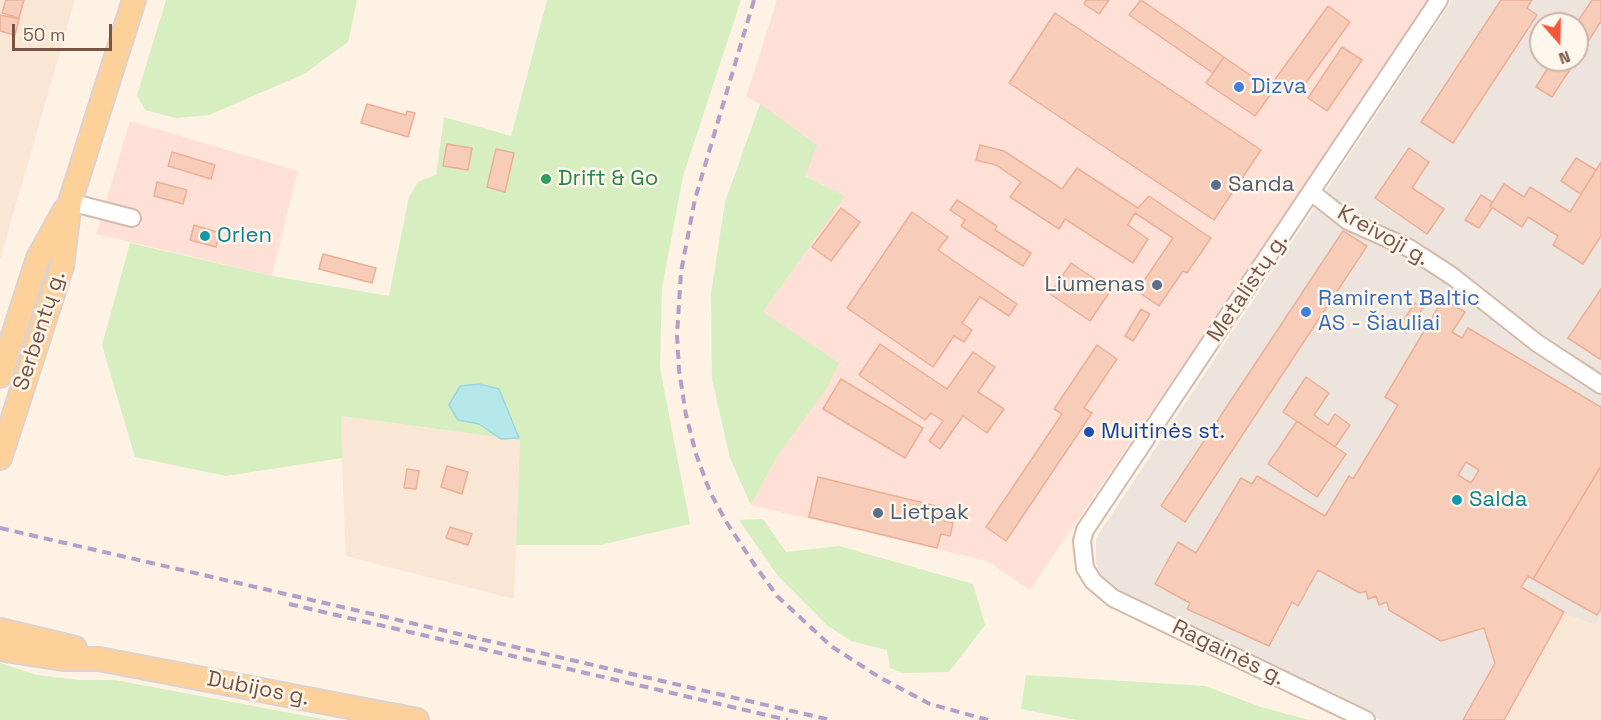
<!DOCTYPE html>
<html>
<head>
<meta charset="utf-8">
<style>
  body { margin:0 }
  #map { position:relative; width:1601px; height:720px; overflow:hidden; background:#fef2e4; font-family:"Space Grotesk",sans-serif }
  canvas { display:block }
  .north { position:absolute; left:1529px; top:12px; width:60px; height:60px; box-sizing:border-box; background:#fff6ec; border:2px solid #cab6aa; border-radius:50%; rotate:160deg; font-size:16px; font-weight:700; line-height:24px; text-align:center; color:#7a5546 }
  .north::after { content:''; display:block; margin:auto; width:21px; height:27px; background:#f5573c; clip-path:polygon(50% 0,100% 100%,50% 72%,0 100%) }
  .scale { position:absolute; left:12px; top:24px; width:100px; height:27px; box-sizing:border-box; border:3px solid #7a5546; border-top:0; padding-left:8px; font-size:18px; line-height:21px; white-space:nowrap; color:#7a5546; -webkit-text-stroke:4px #fff6ec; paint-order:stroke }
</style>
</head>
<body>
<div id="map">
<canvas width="1601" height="720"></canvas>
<div class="north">N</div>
<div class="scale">50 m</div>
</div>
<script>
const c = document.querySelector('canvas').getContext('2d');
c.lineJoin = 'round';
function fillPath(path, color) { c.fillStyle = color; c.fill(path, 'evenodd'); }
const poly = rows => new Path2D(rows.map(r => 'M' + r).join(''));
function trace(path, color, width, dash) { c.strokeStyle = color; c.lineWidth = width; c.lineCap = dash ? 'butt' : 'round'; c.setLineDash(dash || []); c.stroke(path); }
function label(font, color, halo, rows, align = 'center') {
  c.font = font + ' "Space Grotesk",sans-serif'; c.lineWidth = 5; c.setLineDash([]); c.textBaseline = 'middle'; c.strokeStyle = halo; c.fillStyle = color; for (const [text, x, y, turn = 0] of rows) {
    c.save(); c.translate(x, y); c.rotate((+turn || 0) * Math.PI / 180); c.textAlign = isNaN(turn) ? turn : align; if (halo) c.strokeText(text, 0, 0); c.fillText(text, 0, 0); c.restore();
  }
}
const residential = poly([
  [0,0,75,0,0,260],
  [340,416,520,440,514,599,346,556],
  [1564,612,1594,625,1601,613,1601,720,1504,720]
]);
const commercial = poly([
  [777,0,1432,0,1030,590,987,561,751,505,778,455,763,312,844,196,805,176,760,104,746,97],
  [130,121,298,171,272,276,96,234]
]);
const industrial = poly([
  [1452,0,1601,0,1601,613,1595,625,1564,613,1504,720,1381,720,1115,589,1104,579,1096,564,1096,538],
  [1541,24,1577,24,1577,60,1541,60]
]);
const green = poly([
  [166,0,357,0,348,42,304,74,209,115,176,118,145,110,137,95],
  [547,0,741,0,683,176,662,288,660,368,690,524,600,545,516,545,520,440,341,416,342,458,226,476,135,457,102,345,130,243,272,276,389,296,409,197,418,182,436,175,444,117,511,136],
  [760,104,817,145,805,176,845,196,763,312,839,363,826,389,778,455,751,505,730,458,712,379,711,294,725,202],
  [763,519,786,552,839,546,973,584,985,625,949,672,903,673,890,668,887,650,851,641,828,626,778,576,739,520],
  [0,663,37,675,79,680,115,680,328,720,0,720],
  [1026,675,1205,686,1261,707,1309,720,1077,720,1021,709]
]);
const water = poly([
  [479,384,499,389,519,438,501,439,479,424,458,420,449,405,460,386,479,384]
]);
const building = poly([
  [6,0,24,0,19,18,2,13,6,0],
  [1086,0,1109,0,1099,14,1084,4,1086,0],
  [1141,0,1224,57,1213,73,1129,15,1141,0],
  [1501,0,1532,0,1527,8,1537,15,1453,143,1421,122,1501,0],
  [1592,0,1601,0,1601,21,1577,59,1576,24,1592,0],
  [1328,6,1350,22,1297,95,1292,91,1289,95,1282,90,1281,92,1271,85,1328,6],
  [1055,13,1261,150,1214,220,1009,83,1055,13],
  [0,15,19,19,15,35,0,31,0,15],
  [1342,47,1362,60,1327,111,1308,98,1342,47],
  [1224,57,1273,91,1255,116,1206,83,1224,57],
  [1553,60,1576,60,1552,97,1536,87,1553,60],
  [367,104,406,115,407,111,415,113,408,137,361,123,367,104],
  [447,144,472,148,468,170,443,166,447,144],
  [980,145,1004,151,1062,189,1077,168,1138,208,1149,196,1211,238,1187,273,1183,271,1159,306,1137,291,1173,238,1135,213,1128,225,1148,239,1133,263,1065,219,1059,229,1010,197,1021,182,996,165,976,160,980,145],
  [1409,148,1429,162,1412,188,1444,209,1427,234,1375,198,1409,148],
  [496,149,514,153,505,192,487,187,496,149],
  [172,152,215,165,211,179,168,166,172,152],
  [1576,158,1596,170,1581,194,1561,181,1576,158],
  [1601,162,1601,236,1583,264,1553,245,1558,236,1528,217,1522,227,1490,206,1504,184,1524,197,1530,187,1570,212,1601,162],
  [157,182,187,190,183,204,154,196,157,182],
  [1481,195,1492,202,1490,206,1492,208,1479,228,1465,220,1481,195],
  [957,200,997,226,995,230,1031,253,1023,266,961,226,965,220,950,210,957,200],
  [841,208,860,222,831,261,812,247,841,208],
  [912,212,948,237,938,250,1017,304,1009,316,980,297,962,323,972,330,964,342,954,336,933,367,847,308,912,212],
  [194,225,220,233,216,247,190,240,194,225],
  [1343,231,1367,246,1185,522,1161,506,1343,231],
  [323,254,376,268,372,283,319,269,323,254],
  [1071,263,1111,290,1090,321,1050,294,1071,263],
  [1601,289,1601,357,1600,359,1568,338,1601,289],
  [1443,299,1465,312,1452,332,1462,338,1468,328,1601,407,1601,466,1533,579,1528,576,1521,587,1564,612,1504,720,1463,720,1495,663,1484,628,1441,641,1389,610,1387,602,1379,605,1376,596,1368,599,1366,591,1360,593,1318,570,1298,606,1292,602,1269,646,1187,609,1190,603,1155,584,1178,542,1196,553,1241,478,1252,484,1257,476,1325,516,1349,476,1353,479,1398,405,1385,397,1443,299],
  [1466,462,1479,470,1471,483,1458,475,1466,462],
  [1415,303,1423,308,1406,333,1392,324,1396,318,1402,322,1415,303],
  [1141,309,1150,314,1133,341,1125,336,1141,309],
  [880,344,947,389,973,352,995,367,978,392,1004,409,987,433,963,416,940,449,929,441,943,421,931,413,925,420,859,375,880,344],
  [1097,345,1117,359,1084,408,1092,413,1006,541,986,527,1062,414,1054,409,1097,345],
  [1306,377,1329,393,1314,415,1328,425,1335,414,1350,425,1335,447,1283,412,1306,377],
  [841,379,923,428,905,458,823,409,841,379],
  [1297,421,1346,454,1317,497,1268,464,1297,421],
  [447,466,468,472,462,494,441,487,447,466],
  [1601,466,1601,609,1597,615,1533,579,1601,466],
  [407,469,419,471,416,489,404,488,407,469],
  [818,477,948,509,945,521,953,523,950,536,941,534,937,548,809,517,818,477],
  [450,527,472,534,468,545,446,538,450,527]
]);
const minor = poly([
  [1311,192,1348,221,1409,248,1452,276,1537,343,1601,385],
  [70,202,132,218],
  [1366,720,1113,598,1093,581,1085,568,1082,541,1085,530,1439,0]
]);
const major = poly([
  [0,376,38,258,64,211],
  [0,458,62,266,70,202,134,0],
  [0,630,75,648],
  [0,649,63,659,99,659,417,720]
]);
const rail = poly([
  [754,0,695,199,681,272,677,335,679,370,686,415,696,454,710,492,727,523,756,567,778,597,831,646,879,677,930,704,988,720],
  [0,528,831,720],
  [289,604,788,720]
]);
const markers = [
  [1239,87,6,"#3f7fe0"],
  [546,179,6,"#2e9e5b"],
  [1216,185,6,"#5c6f8a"],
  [205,236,6,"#0f9aa8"],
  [1157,285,6,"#5c6f8a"],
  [1306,312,6,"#3f7fe0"],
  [1089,432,6,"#1a4fb4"],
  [1457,500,6,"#0f9aa8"],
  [878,513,6,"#5c6f8a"]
];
const shopNames = [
  ["Dizva",1251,87],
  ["Ramirent Baltic",1318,299],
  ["AS - Šiauliai",1318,324]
];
const leisureNames = [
  ["Drift & Go",558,179]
];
const serviceNames = [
  ["Sanda",1228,185],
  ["Liumenas",1145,285,"right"],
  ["Lietpak",890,513]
];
const cultureNames = [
  ["Orlen",217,236],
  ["Salda",1469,500]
];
const streetNames = [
  ["Kreivoji g.",1383,236,29],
  ["Metalistų g.",1248,288,-56],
  ["Serbentų g.",40,331,-72],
  ["Ragainės g.",1228,653,26],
  ["Dubijos g.",258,689,11]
];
const transitNames = [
  ["Muitinės st.",1101,432]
];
fillPath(residential, '#f9e6d4');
fillPath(commercial, '#ffe0d7');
fillPath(industrial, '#eee4de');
fillPath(green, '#d6eec0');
fillPath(water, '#b6e7ea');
trace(water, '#9bd8dd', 1.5);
fillPath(building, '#f7ccb8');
trace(building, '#ebb097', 1.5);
trace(minor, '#d4baab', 20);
trace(major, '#dcd3cf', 26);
trace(minor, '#fff', 16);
trace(major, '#ffd19a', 22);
trace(rail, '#b3a0ca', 4, [9, 6]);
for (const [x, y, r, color] of markers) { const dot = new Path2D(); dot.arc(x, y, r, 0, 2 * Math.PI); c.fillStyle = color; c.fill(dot); trace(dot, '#fff6ec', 2); }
label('22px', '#366cbe', '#fff6ec', shopNames, 'left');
label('22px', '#27864d', '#fff6ec', leisureNames, 'left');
label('22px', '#4e5e75', '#fff6ec', serviceNames, 'left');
label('22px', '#0d838f', '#fff6ec', cultureNames, 'left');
label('22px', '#7a5546', '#fff6ec', streetNames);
label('22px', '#164399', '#fff6ec', transitNames, 'left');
</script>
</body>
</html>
